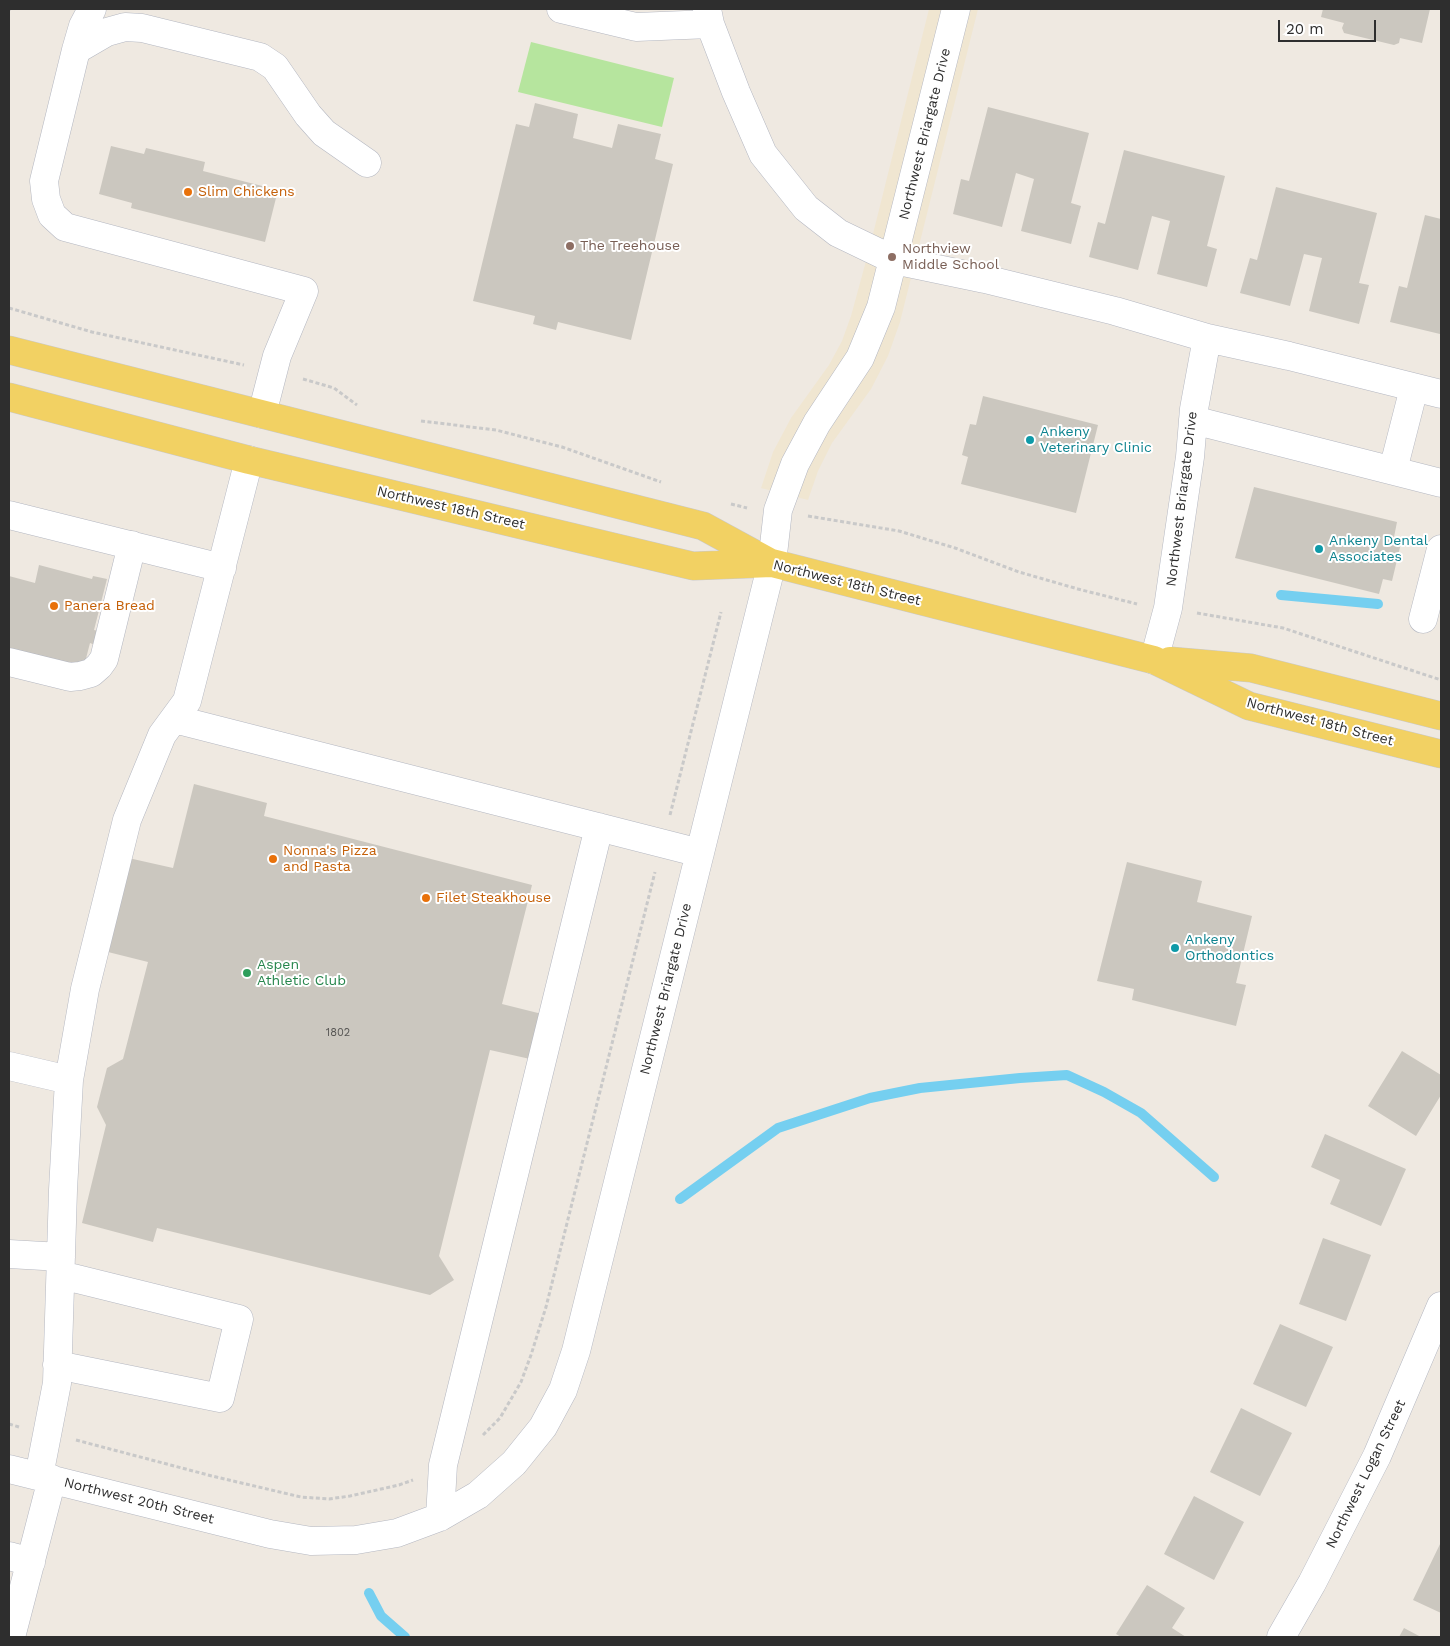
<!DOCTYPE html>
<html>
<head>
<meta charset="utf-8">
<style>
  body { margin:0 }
  #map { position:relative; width:1450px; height:1646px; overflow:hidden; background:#efe9e1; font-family:"Work Sans",sans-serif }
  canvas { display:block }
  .frame { position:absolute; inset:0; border:10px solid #2e2e2e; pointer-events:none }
  .scale { position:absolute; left:1278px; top:20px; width:98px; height:22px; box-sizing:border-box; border:2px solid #2e2e2e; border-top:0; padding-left:6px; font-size:15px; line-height:18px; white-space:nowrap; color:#2e2e2e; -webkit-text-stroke:4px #fff; paint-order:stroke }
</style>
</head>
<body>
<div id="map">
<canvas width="1450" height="1646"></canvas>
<div class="frame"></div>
<div class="scale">20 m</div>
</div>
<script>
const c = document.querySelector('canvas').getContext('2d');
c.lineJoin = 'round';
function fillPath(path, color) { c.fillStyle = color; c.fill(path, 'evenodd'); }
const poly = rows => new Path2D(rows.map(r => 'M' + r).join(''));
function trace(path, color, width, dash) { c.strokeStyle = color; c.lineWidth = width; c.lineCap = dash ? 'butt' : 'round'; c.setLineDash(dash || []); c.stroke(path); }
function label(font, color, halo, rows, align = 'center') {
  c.font = font + ' "Work Sans",sans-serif'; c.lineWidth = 4; c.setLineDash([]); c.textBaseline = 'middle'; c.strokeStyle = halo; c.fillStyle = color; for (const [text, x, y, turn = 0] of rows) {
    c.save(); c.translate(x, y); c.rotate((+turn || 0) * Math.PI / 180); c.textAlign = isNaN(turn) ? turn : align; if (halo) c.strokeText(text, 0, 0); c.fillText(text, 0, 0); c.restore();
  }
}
const education = poly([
  [929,9,978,9,900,322,888,356,871,389,832,443,818,471,808,500,761,488,773,452,791,418,829,365,842,341,851,316,869,250]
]);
const green = poly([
  [531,42,674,78,662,127,518,92]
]);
const stream = poly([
  [1281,595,1378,604],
  [680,1199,778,1128,870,1098,920,1088,1020,1078,1067,1075,1104,1092,1141,1113,1214,1177],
  [369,1593,381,1616,405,1637]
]);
const building = poly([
  [1323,9,1430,9,1422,43,1400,38,1399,43,1394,45,1344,33,1342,28,1344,23,1321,17],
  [535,103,578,114,573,138,612,148,618,124,661,134,655,159,673,164,631,340,558,322,556,330,533,324,535,316,473,301,516,124,529,127],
  [988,107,1089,133,1071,203,1081,206,1071,244,1021,231,1034,179,1016,173,1002,227,953,214,961,179,969,181],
  [111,146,144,154,146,148,205,162,203,171,278,190,265,242,131,208,132,203,99,194],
  [1124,150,1225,176,1207,246,1217,249,1207,287,1157,274,1170,221,1152,216,1138,270,1089,257,1098,222,1105,224],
  [1276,187,1377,213,1359,283,1369,285,1359,324,1309,311,1322,258,1304,254,1290,306,1240,293,1250,258,1257,260],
  [1425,215,1441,219,1441,328,1440,334,1390,322,1399,286,1407,288],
  [983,396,1098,425,1076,513,961,484,968,457,962,455,970,424,976,425],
  [1254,487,1397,522,1394,537,1402,539,1392,581,1383,579,1379,594,1235,558],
  [39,565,92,579,93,576,107,579,94,630,99,631,95,645,90,643,83,670,9,651,9,576,35,583],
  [194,784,267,803,264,816,532,885,502,1004,550,1016,539,1061,490,1050,439,1256,454,1280,430,1295,157,1228,153,1242,82,1223,106,1125,97,1107,107,1068,123,1059,148,962,100,950,124,857,173,868],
  [1127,862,1202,881,1197,902,1252,916,1236,983,1246,985,1236,1026,1132,1000,1134,989,1097,981],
  [1402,1051,1441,1075,1441,1095,1416,1136,1368,1106],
  [1325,1134,1406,1169,1381,1226,1330,1204,1340,1180,1311,1167],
  [1323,1238,1371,1255,1346,1321,1299,1304],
  [1280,1324,1333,1347,1306,1407,1253,1384],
  [1241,1408,1292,1433,1260,1496,1210,1472],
  [1194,1496,1244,1522,1214,1580,1164,1554],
  [1441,1542,1441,1613,1413,1600],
  [1147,1585,1185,1608,1172,1628,1186,1637,1121,1637,1116,1634],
  [1404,1628,1421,1637,1399,1637]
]);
const path = poly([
  [9,11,9,9],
  [9,308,92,332,244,365],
  [303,379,334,388,357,405],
  [421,421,496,430,562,447,661,482],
  [731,504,747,508],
  [808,516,899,531,955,548,1019,572,1078,589,1137,604],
  [1197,613,1283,628,1441,680],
  [670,815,721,612],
  [9,1424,19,1427],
  [483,1435,500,1418,521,1382,531,1355,546,1307,655,872],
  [76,1440,212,1476,301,1497,329,1499,350,1496,399,1485,413,1480]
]);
const minor = poly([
  [92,9,83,26,76,50,44,181,46,199,52,215,65,227,304,291,277,356,262,414],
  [561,9,636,27,710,24],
  [707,9,710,24,736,92,763,154,806,208,838,233,894,260,985,279,1115,311,1207,338,1289,356,1441,394],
  [76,50,107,32,125,27,142,28,260,57,275,67,308,115,324,133,367,163],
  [1193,420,1441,483],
  [1393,470,1414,388],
  [9,515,222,568],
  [1423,619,1441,549],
  [1154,660,1168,608,1172,580,1190,457,1194,409,1207,338],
  [9,662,70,677,80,676,91,673,99,666,104,659,132,545],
  [174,719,700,853],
  [9,1066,69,1080],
  [9,1254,61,1257],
  [57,1365,220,1398,239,1319,61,1275],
  [9,1469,270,1534,311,1541,356,1540,397,1533,440,1517,478,1495,514,1463,543,1427,563,1390,576,1351,772,563,778,510,795,464,817,423,860,358,881,307,956,9],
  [39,1476,57,1383,63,1190,69,1080,85,989,127,820,162,735,187,701,249,460],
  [440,1517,443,1465,599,827],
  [9,1556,31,1562],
  [11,1637,52,1479],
  [1281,1637,1312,1583,1377,1456,1441,1306]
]);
const major = poly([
  [9,350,703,526,771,563],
  [9,397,249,460,693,566,772,563,1154,660,1249,706,1441,754],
  [1170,661,1251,668,1441,716]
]);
const markers = [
  [188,192,5,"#e8710a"],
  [570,246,5,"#8d6e63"],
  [892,257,5,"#8d6e63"],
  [1030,440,5,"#0f9aa8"],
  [1319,549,5,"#0f9aa8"],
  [54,606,5,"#e8710a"],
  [273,859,5,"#e8710a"],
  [426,898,5,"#e8710a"],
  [1175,948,5,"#0f9aa8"],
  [247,973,5,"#2e9e5b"]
];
const numberNames = [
  ["1802",338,1033]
];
const streetNames = [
  ["Northwest Briargate Drive",925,134,-76],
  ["Northwest Briargate Drive",1182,499,-83],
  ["Northwest 18th Street",451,508,13],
  ["Northwest 18th Street",847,583,14],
  ["Northwest 18th Street",1320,722,15],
  ["Northwest Briargate Drive",666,989,-76],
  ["Northwest Logan Street",1366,1474,-64],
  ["Northwest 20th Street",139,1501,14]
];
const foodNames = [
  ["Slim Chickens",198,192],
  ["Panera Bread",64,606],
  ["Nonna's Pizza",283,851],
  ["and Pasta",283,867],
  ["Filet Steakhouse",436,898]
];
const educationNames = [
  ["The Treehouse",580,246],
  ["Northview",902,249],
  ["Middle School",902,265]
];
const cultureNames = [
  ["Ankeny",1040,432],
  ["Veterinary Clinic",1040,448],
  ["Ankeny Dental",1329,541],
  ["Associates",1329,557],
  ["Ankeny",1185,940],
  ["Orthodontics",1185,956]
];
const leisureNames = [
  ["Aspen",257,965],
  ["Athletic Club",257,981]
];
fillPath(education, '#f0e6d1');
fillPath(green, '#b6e59e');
trace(stream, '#75cff0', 10);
fillPath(building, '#cbc7bf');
trace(minor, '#b4b7c1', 29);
trace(major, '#c9c9c9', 29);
trace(path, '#c9c9c9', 3, [4, 2.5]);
trace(minor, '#fff', 28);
trace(major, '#f2d163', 28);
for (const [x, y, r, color] of markers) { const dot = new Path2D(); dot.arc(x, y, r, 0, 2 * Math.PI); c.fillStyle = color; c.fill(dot); trace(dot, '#fff', 2); }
label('11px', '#555452', null, numberNames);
label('14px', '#2e2e2e', '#fff', streetNames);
label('14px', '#c56008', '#fff', foodNames, 'left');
label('14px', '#785e54', '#fff', educationNames, 'left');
label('14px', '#0d838f', '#fff', cultureNames, 'left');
label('14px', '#27864d', '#fff', leisureNames, 'left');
</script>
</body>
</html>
